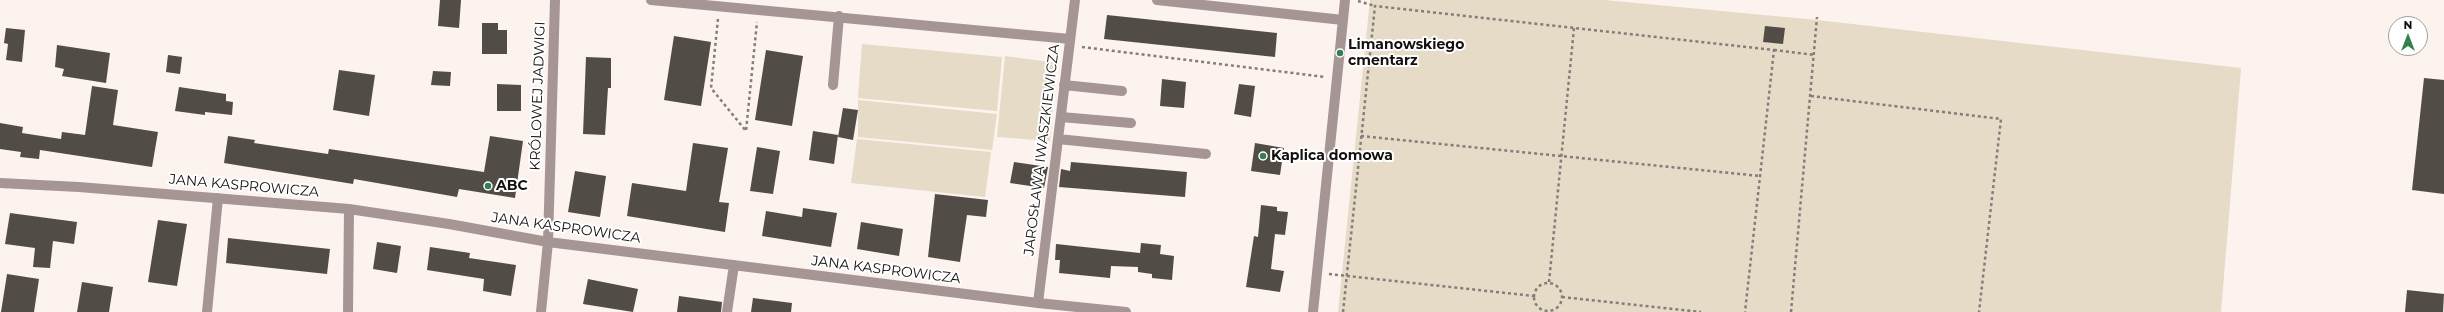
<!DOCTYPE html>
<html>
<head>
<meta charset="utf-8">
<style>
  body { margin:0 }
  #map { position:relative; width:2444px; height:312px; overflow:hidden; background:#fcf2ee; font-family:Montserrat,sans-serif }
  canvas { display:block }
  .north { position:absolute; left:2388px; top:16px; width:40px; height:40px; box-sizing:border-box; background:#fff; border:1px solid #a19f9f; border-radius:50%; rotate:0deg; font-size:11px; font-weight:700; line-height:16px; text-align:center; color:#13100f }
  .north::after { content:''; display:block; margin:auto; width:14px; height:18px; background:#347f4e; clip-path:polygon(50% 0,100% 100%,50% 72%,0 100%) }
</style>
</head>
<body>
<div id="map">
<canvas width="2444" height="312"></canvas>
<div class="north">N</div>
</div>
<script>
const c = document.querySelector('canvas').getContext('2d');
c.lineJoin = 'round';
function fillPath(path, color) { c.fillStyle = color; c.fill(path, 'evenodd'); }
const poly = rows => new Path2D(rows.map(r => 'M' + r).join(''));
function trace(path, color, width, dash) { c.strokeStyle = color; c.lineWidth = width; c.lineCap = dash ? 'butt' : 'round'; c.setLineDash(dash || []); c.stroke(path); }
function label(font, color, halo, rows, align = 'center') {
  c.font = font + ' Montserrat,sans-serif'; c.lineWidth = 4; c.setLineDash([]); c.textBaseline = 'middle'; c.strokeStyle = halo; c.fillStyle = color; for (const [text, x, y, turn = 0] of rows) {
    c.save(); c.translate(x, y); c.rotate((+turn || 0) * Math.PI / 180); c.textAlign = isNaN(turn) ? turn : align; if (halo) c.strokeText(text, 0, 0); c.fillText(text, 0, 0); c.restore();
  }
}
const green = poly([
  [1370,0,1604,0,1817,20,2241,68,2221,312,1338,312],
  [862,44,1002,57,997,111,858,98],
  [1005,56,1057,63,1050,141,997,137],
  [858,100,997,114,992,150,858,137],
  [857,139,991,152,985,197,851,183]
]);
const building = poly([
  [440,0,461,0,459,28,438,26],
  [1107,15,1277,33,1275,57,1104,39],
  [482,23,498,23,498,30,507,30,507,54,482,54],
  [1765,26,1785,28,1783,44,1763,42],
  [6,28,25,30,22,62,6,60,8,44,4,43],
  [674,36,711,42,701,106,664,100],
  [57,45,110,53,106,83,62,76,64,69,55,67],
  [766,50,803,56,792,126,755,120],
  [168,55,182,57,180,74,166,72],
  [586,57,611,58,611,88,608,88,605,135,583,134],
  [339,70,375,75,369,116,333,110],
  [433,71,451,72,450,86,431,85],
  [2424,78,2444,80,2444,194,2412,190],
  [1162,79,1186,82,1184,108,1160,106],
  [497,84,521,85,521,111,497,111],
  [1239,84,1255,86,1251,117,1234,114],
  [92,86,118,90,113,125,158,132,152,167,40,150,39,159,20,157,21,152,0,149,0,123,23,127,22,133,61,139,62,132,85,135],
  [179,87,226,94,226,101,233,102,232,115,205,112,205,115,175,111],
  [843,108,858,110,853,140,838,137],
  [813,131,838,135,834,164,809,160],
  [228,136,255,140,254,143,328,154,329,149,484,172,490,136,523,141,515,198,459,189,457,197,354,179,353,184,224,163],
  [693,143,728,148,719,202,729,203,725,232,627,216,632,183,686,191],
  [1255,143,1284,148,1280,175,1251,171],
  [757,147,780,151,773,194,750,191],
  [1014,162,1048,167,1044,188,1010,183],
  [1071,162,1187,172,1185,197,1059,187,1061,169,1070,171],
  [575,171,606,176,600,217,568,212],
  [935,194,988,200,986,217,967,215,960,262,928,257],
  [1261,205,1277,207,1277,211,1288,212,1285,235,1275,234,1271,269,1284,271,1280,292,1246,287,1254,236,1258,237],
  [803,208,837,213,831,247,762,236,766,211,802,217],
  [10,213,77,222,74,244,53,241,50,268,33,267,35,248,5,244],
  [158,220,187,224,177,286,148,282],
  [861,222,903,229,899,256,857,249],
  [228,238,330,249,327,274,226,263],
  [377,242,401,246,397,273,373,269],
  [1141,243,1161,245,1160,254,1174,256,1172,280,1152,278,1152,274,1138,272,1138,267,1111,266,1110,278,1059,273,1060,260,1055,260,1056,244,1140,253],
  [430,247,470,253,469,258,516,265,511,296,483,291,484,279,427,270],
  [7,274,39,279,34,312,1,312],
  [588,279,638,289,633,312,583,304],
  [82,282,113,287,109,312,77,312],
  [2407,290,2444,294,2443,312,2405,312],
  [679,296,722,302,721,312,677,312],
  [753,298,792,303,791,312,751,312]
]);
const path = poly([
  [1358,1,1375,6],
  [718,19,711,88,746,131,757,22],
  [1082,47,1325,77],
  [1774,50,1815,55],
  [1811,96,2001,119,1979,312],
  [1361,136,1760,176],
  [1329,274,1534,296],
  [1549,282,1574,28],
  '1534 297a14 14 0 1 1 28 0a14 14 0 1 1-28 0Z',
  [1562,297,1701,312],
  [1343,312,1375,6,1774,50,1745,312],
  [1791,312,1817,17]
]);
const minor = poly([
  [651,0,1070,39],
  [1157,0,1343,20],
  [833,85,839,16],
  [1064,85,1122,91],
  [1061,117,1131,123],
  [1058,139,1206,154],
  [0,183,79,187,349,209,449,224,548,242,1038,303,1126,312],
  [1038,303,1075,0],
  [207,312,218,198],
  [348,312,349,209],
  [541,312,548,242,555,0],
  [727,312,734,265],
  [1313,312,1345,0]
]);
const markers = [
  [1340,53,4,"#347f4e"],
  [1263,156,4,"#347f4e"],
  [488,186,4,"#347f4e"]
];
const poiNames = [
  ["Limanowskiego",1348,45],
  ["cmentarz",1348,61],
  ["Kaplica domowa",1271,156],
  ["ABC",496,186]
];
const streetNames = [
  ["KRÓLOWEJ JADWIGI",538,96,-88],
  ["JAROSŁAWA IWASZKIEWICZA",1042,150,-83],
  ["JANA KASPROWICZA",244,186,5],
  ["JANA KASPROWICZA",566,228,8],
  ["JANA KASPROWICZA",886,270,7]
];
fillPath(green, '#e5dbc6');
fillPath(building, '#524c46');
trace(path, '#837d7b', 2.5, [3, 3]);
trace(minor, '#a69595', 10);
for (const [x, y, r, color] of markers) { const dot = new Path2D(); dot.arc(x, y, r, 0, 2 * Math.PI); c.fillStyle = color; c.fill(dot); trace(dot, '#fff', 1.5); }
label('bold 14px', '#13100f', '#fff', poiNames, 'left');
label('14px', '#13100f', '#fff', streetNames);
</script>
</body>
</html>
